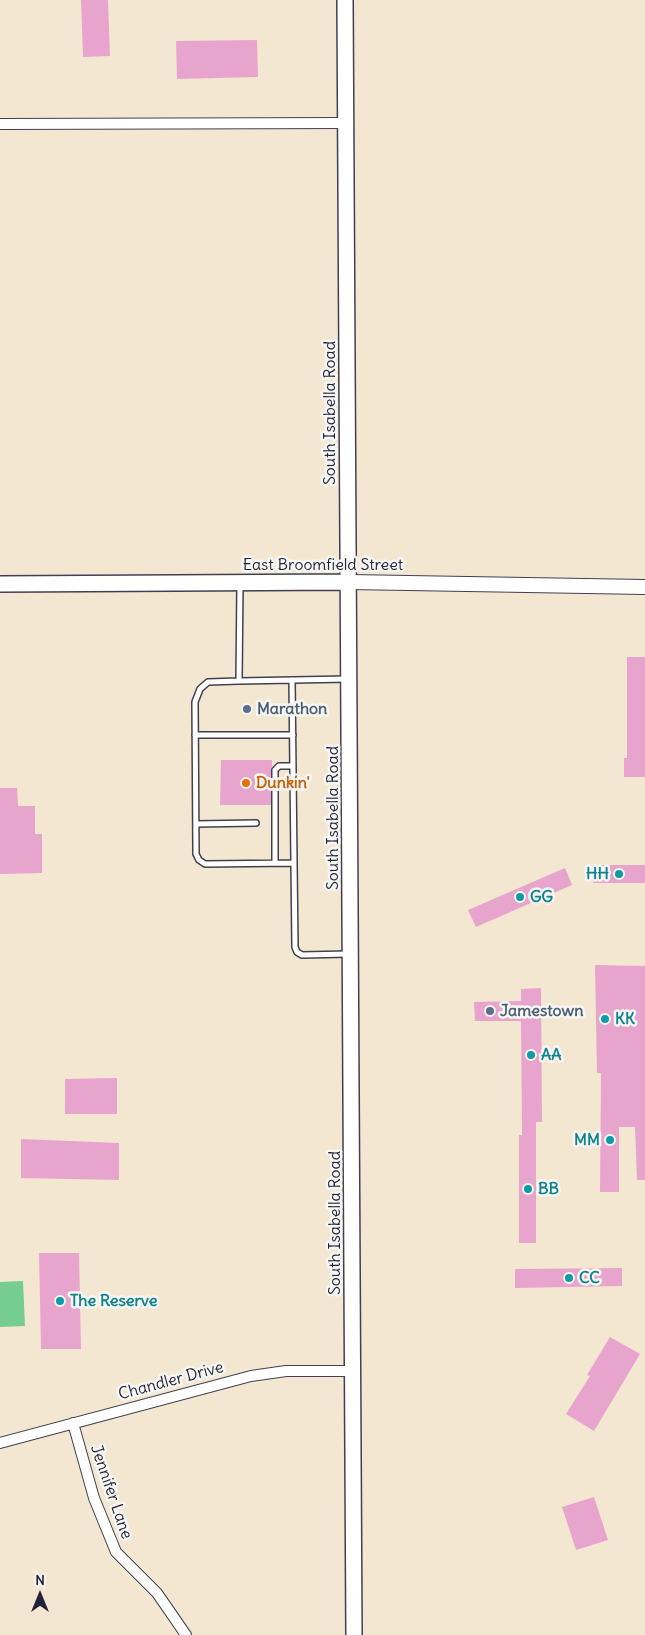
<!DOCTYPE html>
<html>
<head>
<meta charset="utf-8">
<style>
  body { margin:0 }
  #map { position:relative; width:645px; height:1635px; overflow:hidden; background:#f3e7d1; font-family:Delius,sans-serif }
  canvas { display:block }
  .north { position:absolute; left:15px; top:1570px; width:50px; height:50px; -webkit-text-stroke:4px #f6f6f2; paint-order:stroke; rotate:0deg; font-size:14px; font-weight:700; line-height:20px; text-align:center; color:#22223b }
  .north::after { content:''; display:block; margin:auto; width:18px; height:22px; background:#22223b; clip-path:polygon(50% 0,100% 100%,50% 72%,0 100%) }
</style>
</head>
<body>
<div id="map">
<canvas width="645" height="1635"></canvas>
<div class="north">N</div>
</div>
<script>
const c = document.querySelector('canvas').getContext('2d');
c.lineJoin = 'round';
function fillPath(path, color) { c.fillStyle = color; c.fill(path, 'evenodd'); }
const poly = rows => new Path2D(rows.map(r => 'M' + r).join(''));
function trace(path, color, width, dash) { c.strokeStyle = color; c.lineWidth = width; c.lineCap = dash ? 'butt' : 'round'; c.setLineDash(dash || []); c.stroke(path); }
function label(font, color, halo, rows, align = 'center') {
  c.font = font + ' Delius,sans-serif'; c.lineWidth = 5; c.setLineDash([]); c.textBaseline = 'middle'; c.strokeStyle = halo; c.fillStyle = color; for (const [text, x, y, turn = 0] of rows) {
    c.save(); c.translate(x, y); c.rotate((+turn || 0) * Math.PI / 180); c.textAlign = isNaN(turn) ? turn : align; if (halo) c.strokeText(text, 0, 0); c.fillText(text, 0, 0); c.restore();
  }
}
const green = poly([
  [23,1281,25,1326,0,1327,0,1282]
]);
const building = poly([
  [81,0,108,0,110,56,83,57],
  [257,40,258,77,177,79,176,41],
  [627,657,645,657,645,777,624,777,624,758,627,758],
  [221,760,272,760,271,805,220,805],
  [0,788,17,788,18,806,35,806,35,834,42,834,42,873,0,874],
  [593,865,645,865,645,883,593,883],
  [565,868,572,885,476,927,468,910],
  [595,965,645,966,645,1180,637,1180,635,1127,619,1127,619,1192,600,1192,601,1073,597,1073],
  [541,988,542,1122,536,1122,536,1243,519,1243,519,1135,522,1135,521,1021,475,1021,474,1002,521,1001,521,989],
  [117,1078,117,1114,65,1114,65,1079],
  [21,1139,119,1143,119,1180,21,1178],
  [39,1253,79,1253,81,1349,41,1349],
  [622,1268,622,1286,515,1288,515,1269],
  [610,1337,640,1354,594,1431,566,1414,590,1376,587,1375],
  [594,1497,608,1540,576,1550,562,1507]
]);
const service = poly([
  [240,583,239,681,348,679],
  [292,680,294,863],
  [239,681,208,682,200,689,195,702,196,854,199,860,205,864,294,863,295,947,297,952,302,955,349,954],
  [195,735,293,735],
  [196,824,256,823],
  [275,863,275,770,279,766,293,766]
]);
const minor = poly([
  [0,124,346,123],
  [73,1423,94,1498,116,1552,157,1593,186,1635],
  [0,1443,251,1376,286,1371,353,1371]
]);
const tertiary = poly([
  [349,582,645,587]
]);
const secondary = poly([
  [345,0,354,1635],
  [0,584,349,582]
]);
const markers = [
  [247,709,5,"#5c6f8a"],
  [246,783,5,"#e8710a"],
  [619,874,5,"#0f9aa8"],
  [520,897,5,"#0f9aa8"],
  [490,1011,5,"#5c6f8a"],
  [605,1019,5,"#0f9aa8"],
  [531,1055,5,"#0f9aa8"],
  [610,1140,5,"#0f9aa8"],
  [528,1189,5,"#0f9aa8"],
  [569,1278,5,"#0f9aa8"],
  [60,1301,5,"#0f9aa8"]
];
const streetNames = [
  ["South Isabella Road",330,413,-90],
  ["East Broomfield Street",323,565],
  ["South Isabella Road",333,818,-90],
  ["South Isabella Road",335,1223,-90],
  ["Chandler Drive",171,1381,-15],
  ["Jennifer Lane",111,1492,71]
];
const serviceNames = [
  ["Marathon",257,709],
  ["Jamestown",500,1011]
];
const foodNames = [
  ["Dunkin'",256,783]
];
const cultureNames = [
  ["HH",609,874,"right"],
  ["GG",530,897],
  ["KK",615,1019],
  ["AA",541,1055],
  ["MM",600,1140,"right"],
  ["BB",538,1189],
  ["CC",579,1278],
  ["The Reserve",70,1301]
];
fillPath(green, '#76cd92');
fillPath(building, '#e7a5ce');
trace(service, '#414052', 8);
trace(minor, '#414052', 12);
trace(tertiary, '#414052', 16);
trace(secondary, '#414052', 18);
trace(service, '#fff', 5);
trace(minor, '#fff', 10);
trace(tertiary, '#fff', 14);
trace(secondary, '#fff', 15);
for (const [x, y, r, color] of markers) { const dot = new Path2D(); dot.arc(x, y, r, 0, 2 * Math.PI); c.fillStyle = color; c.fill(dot); trace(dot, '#f6f6f2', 2); }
label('16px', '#22223b', '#f6f6f2', streetNames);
label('bold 16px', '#4e5e75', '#f6f6f2', serviceNames, 'left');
label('bold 16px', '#c56008', '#f6f6f2', foodNames, 'left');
label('bold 16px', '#0d838f', '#f6f6f2', cultureNames, 'left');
</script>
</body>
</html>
